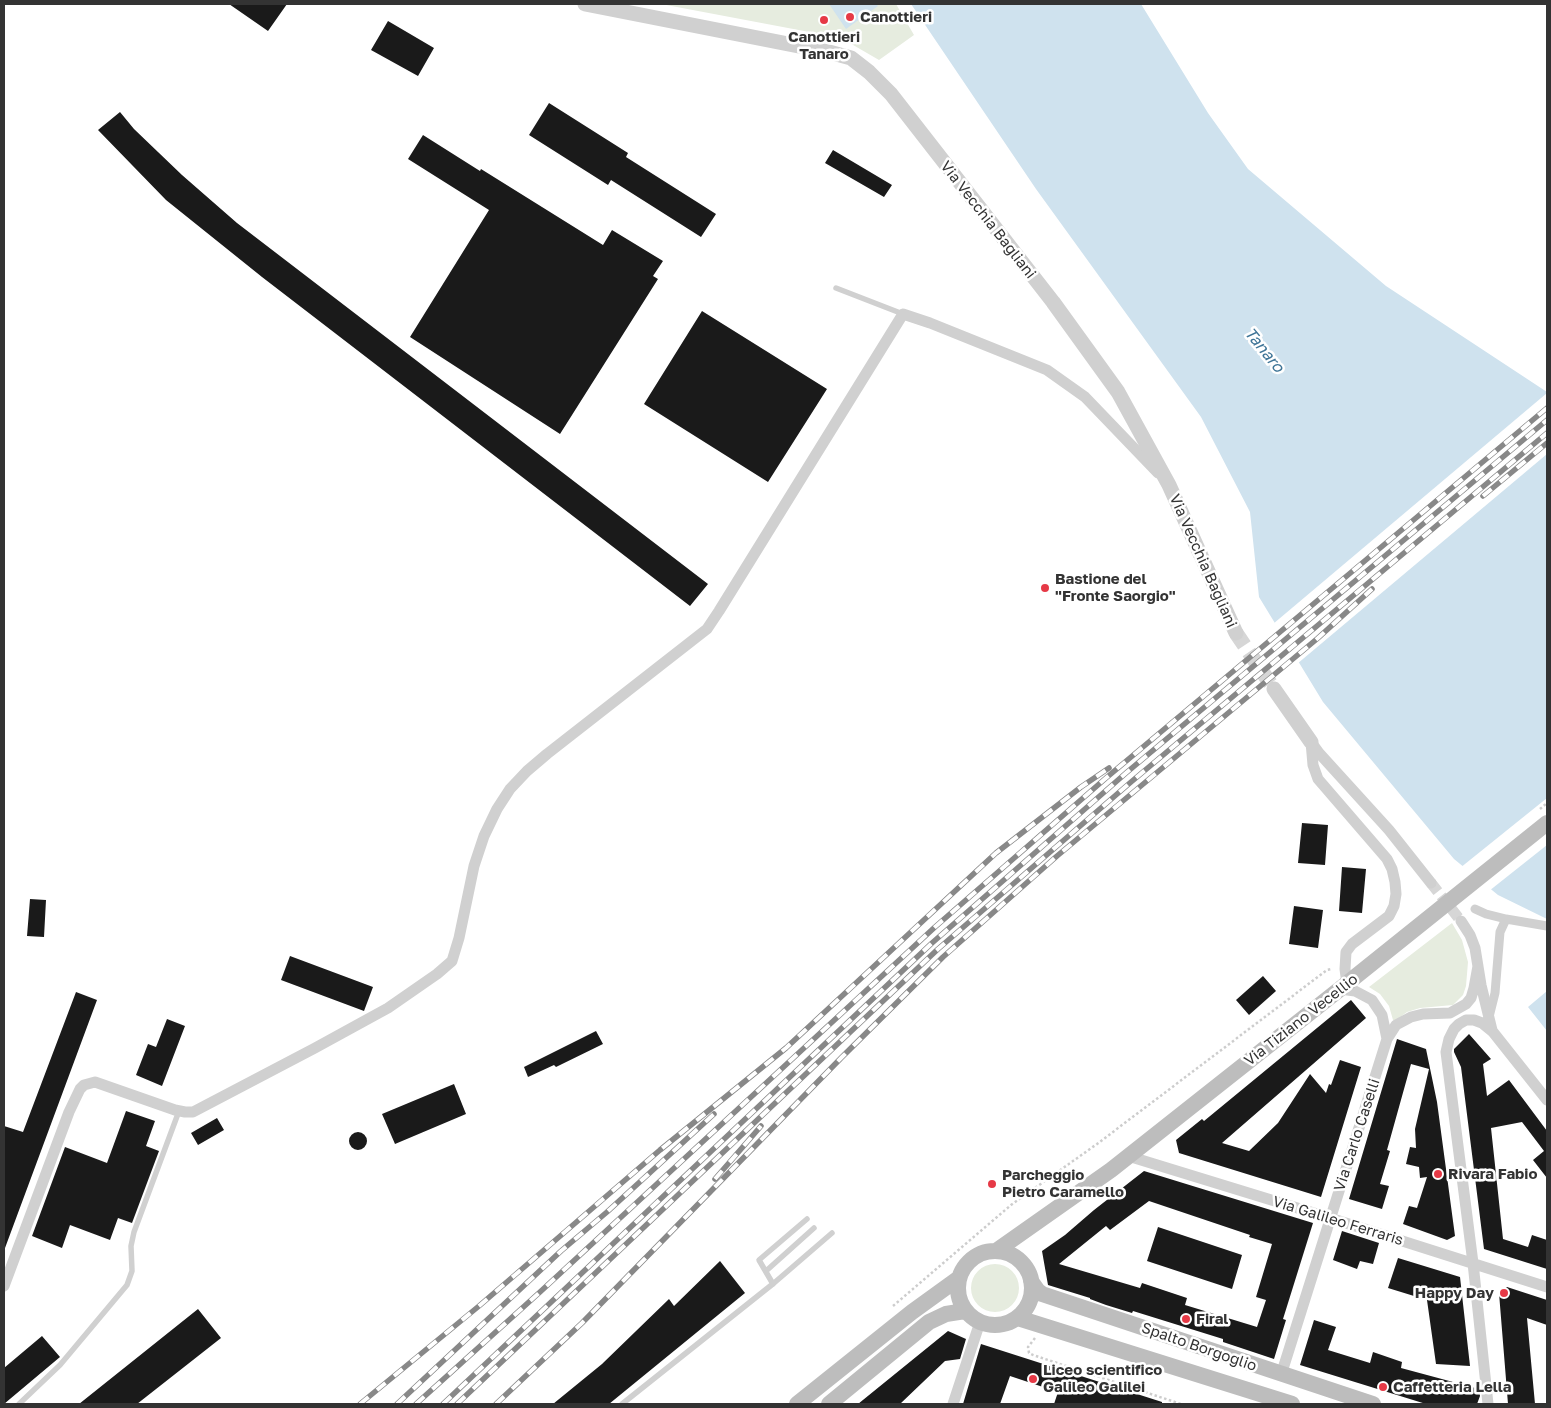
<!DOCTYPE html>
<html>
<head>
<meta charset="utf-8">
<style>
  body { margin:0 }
  #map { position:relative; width:1551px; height:1408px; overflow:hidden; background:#fff; font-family:"Golos Text",sans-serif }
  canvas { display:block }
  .frame { position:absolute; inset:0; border:5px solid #333; pointer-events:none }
</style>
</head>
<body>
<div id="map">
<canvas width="1551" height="1408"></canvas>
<div class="frame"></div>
</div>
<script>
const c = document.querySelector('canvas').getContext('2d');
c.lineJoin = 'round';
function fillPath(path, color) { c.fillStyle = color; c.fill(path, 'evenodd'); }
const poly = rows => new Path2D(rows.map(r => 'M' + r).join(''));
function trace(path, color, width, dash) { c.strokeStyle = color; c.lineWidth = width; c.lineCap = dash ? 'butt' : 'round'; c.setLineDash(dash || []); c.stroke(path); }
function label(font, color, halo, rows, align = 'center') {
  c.font = font + ' "Golos Text",sans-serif'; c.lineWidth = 5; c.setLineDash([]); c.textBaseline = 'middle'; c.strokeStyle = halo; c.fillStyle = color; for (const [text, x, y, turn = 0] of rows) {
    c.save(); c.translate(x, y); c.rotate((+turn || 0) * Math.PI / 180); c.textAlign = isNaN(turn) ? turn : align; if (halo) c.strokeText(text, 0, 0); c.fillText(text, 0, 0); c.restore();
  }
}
const green = poly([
  [661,4,896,4,914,35,879,60,841,38],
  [1452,923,1462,940,1468,962,1466,986,1463,995,1453,1005,1420,1008,1407,1012,1395,1021,1393,1020,1389,1006,1380,994,1369,987],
  '971 1288a24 24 0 1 1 48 0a24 24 0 1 1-48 0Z'
]);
const water = poly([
  [829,4,876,4,878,6,846,29],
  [911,4,1141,4,1208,113,1248,169,1386,286,1547,392,1547,919,1498,895,1454,859,1323,702,1259,597,1250,512,1201,417,1036,189],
  [1547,991,1547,1031,1528,1007]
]);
const pier = poly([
  [1547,393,1547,454,1297,664,1273,624],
  [1547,798,1547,845,1489,891,1460,868]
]);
const building = poly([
  [229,4,287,4,268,31],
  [388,21,434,48,418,76,371,50],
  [549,103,628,153,626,157,716,214,701,237,611,180,608,185,529,135],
  [120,112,134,129,182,175,237,223,708,584,690,606,262,277,166,200,98,130],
  [423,135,480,171,481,169,603,245,612,230,663,261,653,276,658,279,560,434,410,337,489,210,408,159],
  [833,150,892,185,884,197,825,163],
  [702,311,827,389,768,482,644,404],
  [1302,823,1328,825,1325,865,1298,863],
  [1342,867,1366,869,1362,913,1339,911],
  [30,899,46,900,44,937,27,936],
  [1294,906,1323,910,1318,948,1289,944],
  [290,956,373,987,364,1011,281,980],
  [1263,976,1276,991,1249,1015,1236,1000],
  [76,992,97,1000,5,1248,4,1248,4,1126,23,1132],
  [1351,1000,1366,1018,1222,1143,1249,1151,1278,1123,1310,1074,1326,1093,1329,1084,1331,1085,1340,1060,1361,1067,1321,1197,1179,1153,1176,1140,1202,1119,1204,1121],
  [167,1019,185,1026,162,1086,136,1075,148,1044,156,1047],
  [596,1031,603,1044,556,1067,554,1065,528,1077,524,1067],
  [1469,1034,1491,1059,1483,1064,1487,1096,1509,1080,1547,1131,1547,1178,1533,1160,1544,1151,1522,1122,1491,1128,1503,1239,1528,1247,1532,1235,1547,1240,1547,1269,1484,1249,1461,1067,1454,1052,1454,1049],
  [1397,1039,1426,1049,1437,1102,1455,1236,1447,1240,1403,1224,1409,1206,1417,1208,1427,1177,1420,1178,1419,1167,1406,1164,1410,1147,1416,1148,1415,1129,1429,1069,1411,1064,1387,1150,1390,1151,1380,1184,1389,1186,1382,1209,1349,1199],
  [454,1084,466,1114,395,1144,382,1114],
  [126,1111,155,1121,146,1146,159,1151,132,1223,118,1218,110,1240,70,1225,62,1248,32,1236,65,1147,107,1163],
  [217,1118,224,1130,198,1145,191,1133],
  '349 1141a9 9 0 1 1 18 0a9 9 0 1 1-18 0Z',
  [1144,1171,1313,1223,1283,1319,1286,1320,1274,1359,1223,1342,1223,1339,1133,1311,1132,1313,1106,1305,1090,1299,1090,1298,1048,1285,1042,1251,1065,1235,1094,1210],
  [1149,1201,1250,1235,1249,1237,1272,1244,1256,1297,1266,1300,1257,1327,1185,1305,1187,1298,1142,1283,1140,1288,1059,1264,1106,1226,1110,1230],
  [1158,1227,1242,1255,1232,1289,1147,1261],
  [1342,1231,1379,1243,1373,1264,1360,1261,1357,1269,1333,1260],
  [1398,1258,1460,1277,1470,1366,1436,1364,1427,1300,1388,1288],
  [720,1261,745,1293,609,1404,553,1404,602,1364,669,1299,674,1306],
  [1507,1287,1547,1300,1547,1325,1527,1318,1535,1404,1508,1404,1499,1293],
  [198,1309,221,1338,137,1404,79,1404],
  [1314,1320,1336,1327,1328,1350,1370,1363,1373,1352,1402,1362,1401,1368,1479,1389,1480,1396,1477,1404,1426,1404,1300,1365],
  [948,1331,966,1339,960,1359,945,1361,900,1404,858,1404],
  [42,1336,60,1357,4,1404,4,1368],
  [981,1344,1162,1402,1162,1404,1054,1404,1058,1392,1010,1376,1000,1404,963,1404]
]);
const minorTunnel = poly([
  [1431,883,1461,921]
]);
const tertiaryTunnel = poly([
  [1236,633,1274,689]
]);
const path = poly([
  [1540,809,1547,803],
  [893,1306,1011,1205,1097,1144,1327,970,1332,969],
  [1035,1338,1028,1347,1029,1353,1033,1355,1181,1404]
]);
const service = poly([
  [836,288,903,314],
  [766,1271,814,1228],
  [773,1284,759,1260,807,1219],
  [19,1404,60,1365,127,1285,132,1271,131,1246,134,1232,179,1111],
  [622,1404,774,1283,832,1233]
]);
const pedestrian = poly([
  [1475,909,1486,914,1506,919,1547,926],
  [1489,1017,1495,993,1500,932,1506,919]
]);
const minor = poly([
  [1311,742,1313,765,1318,779,1387,859,1392,869,1395,882,1396,894,1394,906,1389,916,1352,944,1346,952,1345,969,1347,984],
  [1311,742,1319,753,1389,830,1431,883],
  [1461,921,1470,935,1475,948,1481,985,1492,1030],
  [1340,989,1355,991,1372,1000,1382,1015,1387,1039],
  [1128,1156,1330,1218,1547,1287],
  [4,1286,69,1112,80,1089,84,1085,95,1082,175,1110,185,1112,193,1112,315,1048,388,1008,437,974,452,961,459,938,474,866,484,836,497,809,510,789,527,771,547,754,707,629,719,611,903,314,930,323,1047,370,1085,397,1158,473],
  [1281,1375,1387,1039,1396,1025,1411,1017,1423,1014,1450,1013,1466,1004,1471,998,1474,988,1478,966],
  [953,1404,980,1322],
  [1488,1404,1473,1263,1446,1052,1449,1039,1454,1029,1459,1024,1466,1020,1474,1020,1482,1023,1493,1032,1547,1100]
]);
const tertiary = poly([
  [585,4,829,52,851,58,869,72,891,94,1053,302,1118,392,1169,485,1236,633],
  [1274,689,1311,742]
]);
const secondary = poly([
  [996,1251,1111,1170,1340,989,1547,823],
  '958 1288a37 37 0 1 1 74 0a37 37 0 1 1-74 0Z',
  [1031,1281,1038,1291,1042,1294,1373,1404],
  [1018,1318,1292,1404],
  [797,1404,912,1312,959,1278],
  [829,1404,929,1322,946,1314,965,1311]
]);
const rail = poly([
  [1483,496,1547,443],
  [715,1179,761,1126],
  [360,1404,479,1306,660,1150,786,1048,996,853,1081,787,1109,768],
  [397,1404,561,1251,607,1212,714,1114],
  [416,1404,540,1292,935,927,1106,778,1547,408],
  [443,1404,932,943,1126,773,1547,420],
  [457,1404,938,949,1131,782,1547,433],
  [496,1404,582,1323,842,1057,943,957,1057,856,1318,638,1372,589]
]);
const markers = [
  [850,17,5,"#e63946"],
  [824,20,5,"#e63946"],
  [1045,588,5,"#e63946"],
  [1438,1174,5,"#e63946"],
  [992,1184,5,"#e63946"],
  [1504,1293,5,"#e63946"],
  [1186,1319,5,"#e63946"],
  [1033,1379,5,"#e63946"],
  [1383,1387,5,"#e63946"]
];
const poiNames = [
  ["Canottieri",860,17],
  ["Canottieri",824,37,"center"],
  ["Tanaro",824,54,"center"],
  ["Bastione del",1055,579],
  ["\"Fronte Saorgio\"",1055,596],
  ["Rivara Fabio",1448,1174],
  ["Parcheggio",1002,1175],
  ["Pietro Caramello",1002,1192],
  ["Happy Day",1494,1293,"right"],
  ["Firal",1196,1319],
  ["Liceo scientifico",1043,1370],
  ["Galileo Galilei",1043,1387],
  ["Caffetteria Lella",1393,1387]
];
const streetNames = [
  ["Via Vecchia Bagliani",988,220,52],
  ["Via Vecchia Bagliani",1203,561,66],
  ["Via Tiziano Vecellio",1301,1020,-38],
  ["Via Carlo Caselli",1357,1135,-72],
  ["Via Galileo Ferraris",1338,1221,17],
  ["Spalto Borgoglio",1199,1347,19]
];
const waterNames = [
  ["Tanaro",1264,350,51]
];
fillPath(green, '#e6ecdf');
fillPath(water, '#cfe2ee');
fillPath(pier, '#fff');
fillPath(building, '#1a1a1a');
trace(minorTunnel, '#d6d6d6', 11, [11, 5.5]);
trace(tertiaryTunnel, '#d6d6d6', 15, [15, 8]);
trace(path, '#cdcdcd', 2.5, [2.5, 2.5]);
trace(service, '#d0d0d0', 5.5);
trace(pedestrian, '#d0d0d0', 9);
trace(minor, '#d0d0d0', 11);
trace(tertiary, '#d0d0d0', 15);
trace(secondary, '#bdbdbd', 16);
trace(rail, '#888', 5.5);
trace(rail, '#fff', 4, [11]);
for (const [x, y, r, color] of markers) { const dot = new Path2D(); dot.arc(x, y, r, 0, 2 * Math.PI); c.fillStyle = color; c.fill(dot); trace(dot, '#fff', 2); }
label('bold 15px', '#333', '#fff', poiNames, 'left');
label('15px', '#333', '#fff', streetNames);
label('italic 16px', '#3f7597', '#fff', waterNames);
</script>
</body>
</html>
